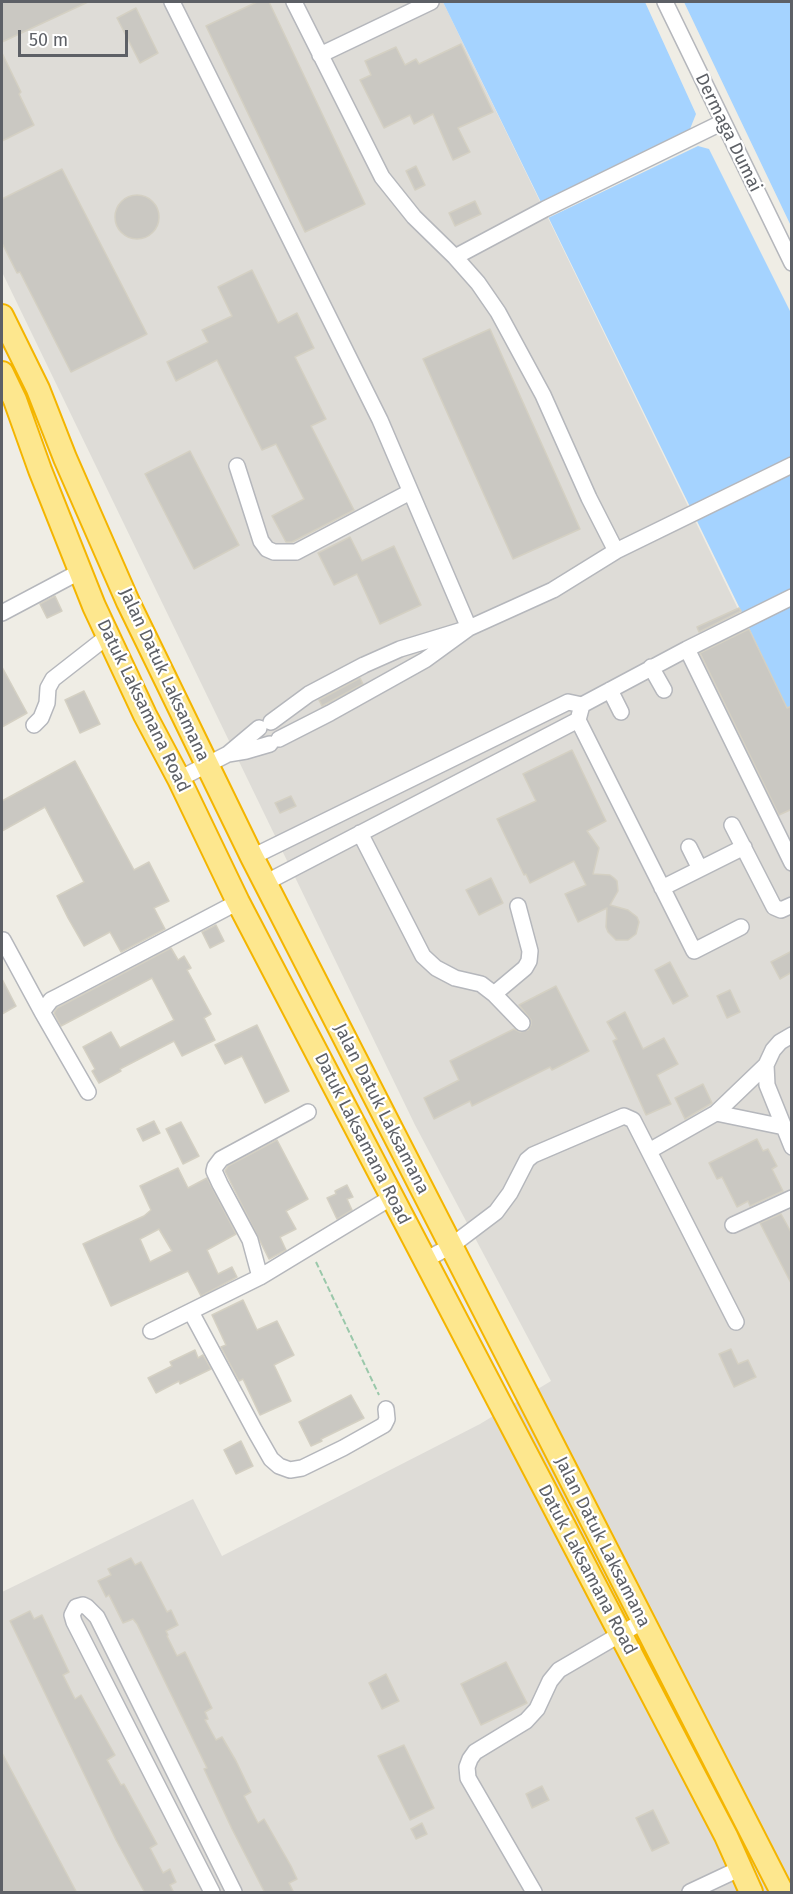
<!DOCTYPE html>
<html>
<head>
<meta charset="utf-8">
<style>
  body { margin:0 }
  #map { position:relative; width:793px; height:1894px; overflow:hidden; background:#efede5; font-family:"Fira Sans",sans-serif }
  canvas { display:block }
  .frame { position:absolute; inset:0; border:3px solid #5d6066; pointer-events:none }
  .scale { position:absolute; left:18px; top:30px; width:110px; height:27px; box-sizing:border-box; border:3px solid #5d6066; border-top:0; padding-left:8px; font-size:18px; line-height:21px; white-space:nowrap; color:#5d6066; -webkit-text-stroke:4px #fff; paint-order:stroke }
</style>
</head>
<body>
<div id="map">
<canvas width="793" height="1894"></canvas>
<div class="frame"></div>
<div class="scale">50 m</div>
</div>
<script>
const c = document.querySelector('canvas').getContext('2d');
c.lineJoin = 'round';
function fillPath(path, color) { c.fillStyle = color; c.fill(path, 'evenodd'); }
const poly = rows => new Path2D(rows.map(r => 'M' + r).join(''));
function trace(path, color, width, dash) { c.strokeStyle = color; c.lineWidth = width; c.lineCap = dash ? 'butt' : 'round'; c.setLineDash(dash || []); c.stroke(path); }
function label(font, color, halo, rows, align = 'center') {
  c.font = font + ' "Fira Sans",sans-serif'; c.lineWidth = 4.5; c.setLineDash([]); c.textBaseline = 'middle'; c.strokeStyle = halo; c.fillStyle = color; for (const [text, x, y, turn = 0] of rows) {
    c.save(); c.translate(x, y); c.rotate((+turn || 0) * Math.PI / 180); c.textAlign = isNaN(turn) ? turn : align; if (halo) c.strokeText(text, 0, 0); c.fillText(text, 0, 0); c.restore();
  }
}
const industrial = poly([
  [2,2,443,2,791,718,791,1892,2,1892,2,1592,193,1499,222,1556,480,1424,551,1381,415,1125,2,272]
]);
const water = poly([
  [443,2,791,2,791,718,743,615]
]);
const pier = poly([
  [645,2,684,2,791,226,791,313,709,149,698,146,548,218,541,203,690,129,696,114]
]);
const building = poly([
  [2,2,88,2,2,42,2,2],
  [257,2,269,2,365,204,305,232,206,26,257,2],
  [136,8,158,53,140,63,117,18,136,8],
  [461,44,493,112,458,128,470,152,453,160,433,114,414,124,410,115,384,128,360,80,371,75,365,61,396,47,405,65,416,59,419,64,461,44],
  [2,53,21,92,19,94,34,125,2,141,2,53],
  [416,166,425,185,415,190,406,171,416,166],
  [62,169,147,334,71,372,20,272,17,273,2,243,2,199,62,169],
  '115 217a22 22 0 1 1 44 0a22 22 0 1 1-44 0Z',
  [475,201,481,214,455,226,449,213,475,201],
  [252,270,278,323,297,313,314,348,295,357,326,419,311,426,354,510,292,542,286,542,272,516,304,499,276,444,262,450,217,360,176,381,167,362,208,342,202,330,232,316,218,287,252,270],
  [490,329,580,529,513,559,423,359,490,329],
  [190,451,239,545,194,569,145,474,190,451],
  [350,537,362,561,394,546,421,605,380,624,357,574,334,585,318,553,350,537],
  [55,596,62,611,47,618,40,604,55,596],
  [739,608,741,611,699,632,697,627,739,608],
  [749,629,787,708,792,706,792,809,779,815,700,653,749,629],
  [2,667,27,713,2,727,2,667],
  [360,678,363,684,322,706,319,700,360,678],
  [84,691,100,724,80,733,65,700,84,691],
  [572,750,606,821,587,831,599,848,593,874,610,875,614,878,617,881,618,891,610,905,628,910,637,917,639,922,636,934,628,940,616,940,608,932,606,927,607,908,578,922,565,894,586,885,574,861,530,883,526,874,524,875,497,819,536,801,523,774,572,750],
  [75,761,134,870,149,862,169,901,154,908,165,929,121,952,110,932,84,946,68,918,57,896,84,882,45,807,2,831,2,801,75,761],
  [291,796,296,806,280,813,275,803,291,796],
  [491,878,503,903,479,915,466,890,491,878],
  [216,925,224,941,210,948,202,932,216,925],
  [171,948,178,960,184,956,191,968,187,970,211,1014,204,1018,215,1040,182,1056,174,1041,120,1069,121,1071,99,1083,92,1071,95,1069,83,1047,111,1032,120,1048,174,1020,152,978,61,1026,54,1013,57,1008,171,948],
  [792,951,792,972,780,979,771,962,792,951],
  [670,962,688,996,673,1004,655,970,670,962],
  [2,979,16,1006,2,1014,2,979],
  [556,986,589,1051,552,1070,550,1067,472,1106,470,1101,434,1119,424,1098,459,1080,450,1061,514,1029,520,1032,528,1030,531,1025,531,1020,519,1005,556,986],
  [730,990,740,1012,727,1018,717,996,730,990],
  [625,1012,643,1049,664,1038,678,1064,657,1075,671,1104,646,1115,613,1041,617,1039,607,1022,625,1012],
  [257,1025,289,1091,265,1103,242,1056,225,1064,215,1045,257,1025],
  [703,1084,712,1103,685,1119,675,1098,703,1084],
  [154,1121,160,1133,143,1141,137,1129,154,1121],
  [181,1122,199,1156,183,1164,166,1129,181,1122],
  [757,1139,763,1151,768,1149,777,1166,772,1169,783,1191,750,1206,748,1201,737,1207,722,1177,717,1179,709,1163,757,1139],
  [277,1140,308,1199,286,1211,296,1229,280,1237,286,1250,269,1259,225,1171,228,1166,277,1140],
  [178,1168,188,1188,207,1178,236,1234,207,1250,218,1274,232,1267,237,1277,201,1296,188,1271,111,1306,83,1244,144,1216,151,1210,140,1186,178,1168],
  [159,1229,172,1251,150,1262,140,1239,159,1229],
  [347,1185,353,1197,347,1199,352,1210,337,1219,327,1198,336,1194,335,1191,347,1185],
  [781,1214,792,1234,792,1285,760,1223,781,1214],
  [243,1300,257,1330,277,1321,294,1355,274,1365,291,1401,260,1415,243,1379,239,1381,221,1347,226,1345,212,1315,243,1300],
  [731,1349,738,1364,748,1360,756,1377,734,1387,719,1354,731,1349],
  [195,1350,198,1358,203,1355,211,1369,180,1384,179,1381,156,1393,148,1378,172,1366,170,1362,195,1350],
  [351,1395,364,1418,321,1439,322,1441,311,1446,299,1422,351,1395],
  [241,1441,253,1466,236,1474,224,1450,241,1441],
  [131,1558,135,1565,141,1562,167,1612,171,1610,178,1625,166,1631,168,1635,167,1636,177,1656,185,1652,212,1708,205,1712,208,1719,205,1720,216,1740,222,1737,236,1761,251,1792,244,1796,258,1823,264,1819,291,1866,297,1879,289,1883,294,1893,265,1893,232,1829,204,1769,207,1768,137,1624,133,1619,123,1623,109,1595,106,1597,98,1581,111,1575,108,1569,131,1558],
  [30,1611,34,1619,42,1615,69,1672,63,1675,75,1699,81,1695,115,1755,107,1760,121,1785,124,1784,157,1844,150,1848,163,1873,170,1869,176,1882,170,1885,174,1893,145,1893,116,1840,10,1621,30,1611],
  [506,1662,527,1703,481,1725,461,1684,506,1662],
  [386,1674,399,1701,382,1709,369,1683,386,1674],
  [404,1745,434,1808,410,1820,378,1756,404,1745],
  [2,1753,77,1893,2,1893,2,1753],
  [542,1786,549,1800,532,1808,526,1794,542,1786],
  [653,1810,669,1843,652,1851,636,1818,653,1810],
  [422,1823,427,1834,416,1839,411,1829,422,1823]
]);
const path = poly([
  [316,1262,379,1395]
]);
const minor = poly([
  [172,2,380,420,469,628,400,649,364,665,309,694,271,722],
  [665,2,792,263],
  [320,55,431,2],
  [455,257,545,209,723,122],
  [237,466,261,541,267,549,274,552,296,552,410,492],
  [616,551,792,465],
  [2,613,81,571],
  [687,649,792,597],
  [651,667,664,690],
  [610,690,621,712],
  [578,720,694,951,741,927],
  [34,725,41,718,47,703,48,688,53,679,108,636],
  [279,739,330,713,425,660,469,628,553,590,616,551,589,498,543,395,498,312,478,283,455,257,414,217,382,177,294,2],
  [228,754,246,751,270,744],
  [179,779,228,754,259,728],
  [732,825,774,907,781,910,792,905],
  [360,833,423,956,436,968,455,978,481,984,494,994,522,1023],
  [689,847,700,869],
  [252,857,568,702,582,705,687,649,792,863],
  [265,883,578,720,582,705],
  [662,888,744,847],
  [3,940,42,1012,51,1000,59,996,238,902],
  [494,994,525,968,529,961,530,951,518,906],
  [42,1012,88,1092],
  [792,1035,780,1042,773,1050,766,1065,767,1085,792,1147],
  [716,1113,784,1127],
  [649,1151,716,1113,766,1065],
  [733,1225,792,1198],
  [425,1260,451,1246,496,1212,510,1193,527,1160,533,1155,624,1116,633,1120,736,1322],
  [260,1277,250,1240,220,1184,214,1171,215,1167,221,1159,308,1112],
  [191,1312,255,1431,271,1459,279,1466,290,1470,302,1468,343,1448,384,1425,387,1419,386,1409],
  [151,1331,260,1277,392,1197],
  [212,1892,74,1622,72,1615,76,1607,83,1605,87,1607,97,1617,234,1892],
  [534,1892,468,1778,467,1767,470,1759,475,1752,526,1721,537,1709,550,1681,559,1670,643,1621],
  [690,1892,739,1869]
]);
const highway = poly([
  [2,316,38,389,65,458,128,602,252,857,782,1892],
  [2,373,15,400,40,470,94,606,145,715,179,779,238,902,726,1836,751,1892]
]);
const streetNames = [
  ["Dermaga Dumai",728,133,64],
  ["Jalan Datuk Laksamana",164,675,65],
  ["Datuk Laksamana Road",143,706,64],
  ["Jalan Datuk Laksamana",381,1109,63],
  ["Datuk Laksamana Road",362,1139,63],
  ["Jalan Datuk Laksamana",602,1542,63],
  ["Datuk Laksamana Road",587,1570,62]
];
fillPath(industrial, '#dedcd7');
fillPath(water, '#a5d3ff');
fillPath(pier, '#efede5');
fillPath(building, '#cac8c2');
trace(building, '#d4d0c3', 1.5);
trace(minor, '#b5b7bc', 18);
trace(highway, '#f4b500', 26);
trace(path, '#9ac8aa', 2, [6, 3]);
trace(minor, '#fff', 15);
trace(highway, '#fde78e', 22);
label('18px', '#5d6066', '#fff', streetNames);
</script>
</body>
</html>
